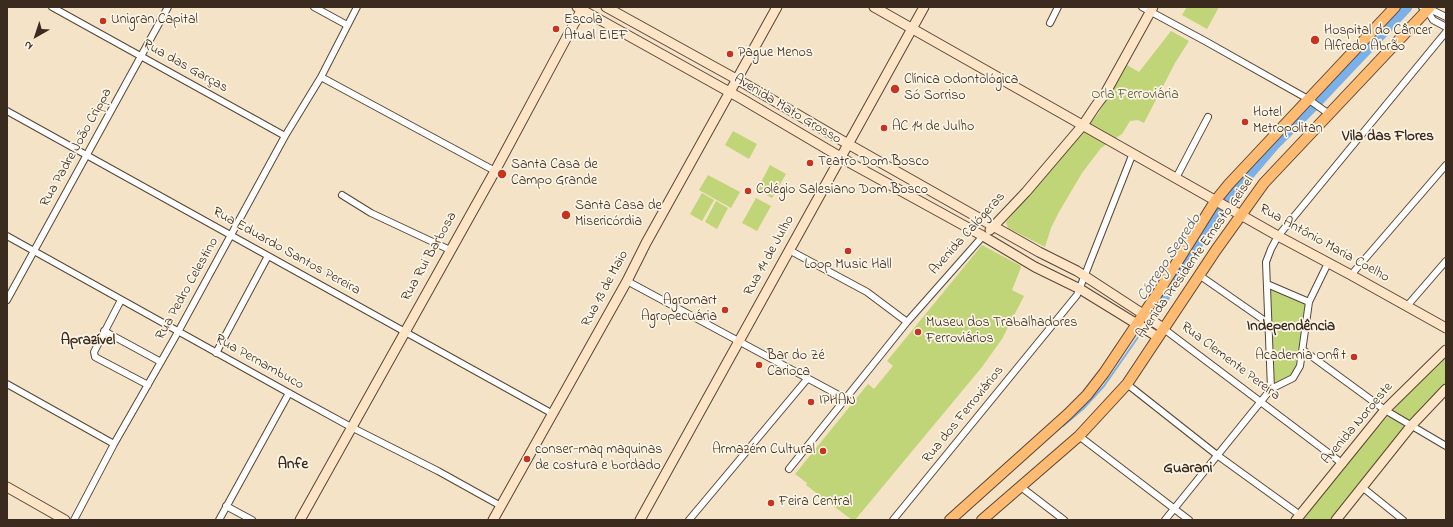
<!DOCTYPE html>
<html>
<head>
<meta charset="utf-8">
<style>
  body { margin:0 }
  #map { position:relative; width:1453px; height:527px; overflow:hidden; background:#f4e3c6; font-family:"Indie Flower",sans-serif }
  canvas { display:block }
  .frame { position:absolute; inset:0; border:8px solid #3b2a1e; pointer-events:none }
  .north { position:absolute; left:16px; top:16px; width:40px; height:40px; -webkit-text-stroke:3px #fcf5e5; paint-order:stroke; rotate:219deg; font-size:11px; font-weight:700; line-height:16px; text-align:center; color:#3b2a1e }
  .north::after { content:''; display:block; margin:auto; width:14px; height:18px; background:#3b2a1e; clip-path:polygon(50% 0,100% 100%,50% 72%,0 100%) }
</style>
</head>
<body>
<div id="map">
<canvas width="1453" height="527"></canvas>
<div class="frame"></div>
<div class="north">N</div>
</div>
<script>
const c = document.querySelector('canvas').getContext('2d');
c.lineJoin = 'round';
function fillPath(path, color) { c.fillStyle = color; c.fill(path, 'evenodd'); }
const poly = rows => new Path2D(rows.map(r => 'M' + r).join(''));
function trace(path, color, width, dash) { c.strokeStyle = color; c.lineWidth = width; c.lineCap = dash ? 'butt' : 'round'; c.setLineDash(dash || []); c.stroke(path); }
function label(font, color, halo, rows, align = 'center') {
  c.font = font + ' "Indie Flower",sans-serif'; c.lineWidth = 3.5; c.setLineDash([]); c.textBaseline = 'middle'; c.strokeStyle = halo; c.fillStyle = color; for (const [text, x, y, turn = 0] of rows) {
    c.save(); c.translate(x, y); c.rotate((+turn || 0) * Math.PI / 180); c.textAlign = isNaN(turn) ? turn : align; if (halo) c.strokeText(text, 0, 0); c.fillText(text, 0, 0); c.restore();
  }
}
const green = poly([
  [1187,7,1219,7,1207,29,1182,15],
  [1171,31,1189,41,1175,63,1144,123,1138,120,1130,121,1122,134,1101,148,1082,173,1059,212,1051,228,1045,247,1008,228,1006,222,1053,165,1056,164,1098,114,1127,65,1139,72],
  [733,131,757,144,749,159,725,145],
  [770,165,786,174,772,198,757,190],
  [708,175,740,192,731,208,699,190],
  [702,193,714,200,702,221,690,214],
  [756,198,771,206,757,231,742,223],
  [716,201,728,208,717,229,705,222],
  [982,245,1021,266,1020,270,1012,290,1024,296,1002,339,982,367,855,520,852,520,806,485,807,483,795,474,868,384,874,389,893,366,887,361],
  [1267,284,1309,302,1303,350,1293,378,1271,389],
  [1446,355,1446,384,1438,392,1333,520,1303,520,1345,465,1394,409]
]);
const stream = poly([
  [1063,426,1083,409,1104,386,1143,330]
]);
const river = poly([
  [1149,321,1205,232,1240,185,1275,144,1317,102,1407,7]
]);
const street = poly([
  [52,7,285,136],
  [314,7,347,25],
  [1142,7,1205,41,1308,99,1329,114],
  [1422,7,1427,10,1433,20,1446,27],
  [1427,10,1434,11,1446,17],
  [1050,23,1058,7],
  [321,77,495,171],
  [7,111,553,414],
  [1176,178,1208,117],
  [342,195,371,213,450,250],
  [7,236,289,393,351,427,438,471,501,506],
  [789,250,867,292,907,322],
  [1199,275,1268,323],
  [1351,275,1446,165],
  [627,281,846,399],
  [1267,284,1309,302],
  [7,300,168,7],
  [121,300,94,352,95,357,148,385],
  [1407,306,1446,261],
  [1164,329,1343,464],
  [104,331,161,362],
  [1303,350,1385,410,1446,446],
  [216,353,268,256],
  [7,384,114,444],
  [1127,384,1217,455,1300,515],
  [1271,389,1293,378,1300,366,1309,302,1328,263],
  [1079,436,1189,520],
  [789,469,907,322,983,236],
  [1021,487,1064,520],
  [1362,487,1403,520],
  [226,506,252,520],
  [74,520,114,444,178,332,285,136,321,77,357,7],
  [219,520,289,393],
  [689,520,808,378],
  [893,520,1077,295,1133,153],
  [1165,520,1271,389,1266,262,1271,249,1278,236,1446,32]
]);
const secondary = poly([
  [577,7,742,99,854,165,983,236,1035,267,1080,289,1158,337],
  [606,7,747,85,848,144,1039,252,1077,271,1143,314,1164,329],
  [874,7,1278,236,1351,275,1446,328],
  [990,230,1026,192,1083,125,1095,107,1106,92,1153,7],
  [7,487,65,520],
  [300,520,495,171,583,7],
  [493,520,627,281,646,243,777,7],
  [640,520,924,7],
  [1296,520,1385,410,1446,350],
  [1336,520,1411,426,1446,389]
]);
const primary = poly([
  [950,520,1068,414,1087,395,1104,373,1159,291,1216,200,1229,184,1395,7],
  [982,520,1079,436,1127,384,1216,250,1264,183,1430,7]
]);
const markers = [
  [103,21,4,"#c8321e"],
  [556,29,4,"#c8321e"],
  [1315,40,5,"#c8321e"],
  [730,54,4,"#c8321e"],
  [895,89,5,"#c8321e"],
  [1245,122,4,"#c8321e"],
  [884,128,4,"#c8321e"],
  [810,163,4,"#c8321e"],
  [502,174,5,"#c8321e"],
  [748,191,4,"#c8321e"],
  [566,215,5,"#c8321e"],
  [848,251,4,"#c8321e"],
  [725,310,4,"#c8321e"],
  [918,332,4,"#c8321e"],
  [1354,357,4,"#c8321e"],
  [759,365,4,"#c8321e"],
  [811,402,4,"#c8321e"],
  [823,451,4,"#c8321e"],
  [527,459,4,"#c8321e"],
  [771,503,4,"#c8321e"]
];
const poiNames = [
  ["Unigran Capital",111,21],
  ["Escola",564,21],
  ["Atual EIEF",564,37],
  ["Hospital do Câncer",1324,32],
  ["Alfredo Abrão",1324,48],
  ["Pague Menos",738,54],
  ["Clínica Odontológica",904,81],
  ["Só Sorriso",904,97],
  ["Hotel",1253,114],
  ["Metropolitan",1253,130],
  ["AC 14 de Julho",892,128],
  ["Teatro Dom Bosco",818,163],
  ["Santa Casa de",511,166],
  ["Campo Grande",511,182],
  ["Colégio Salesiano Dom Bosco",756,191],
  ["Santa Casa de",575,207],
  ["Misericórdia",575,223],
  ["Loop Music Hall",848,266,"center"],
  ["Agromart",717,302,"right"],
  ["Agropecuária",717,318,"right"],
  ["Museu dos Trabalhadores",926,324],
  ["Ferroviários",926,340],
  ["Bar do Zé",767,357],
  ["Carioca",767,373],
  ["Academia Onfit",1346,357,"right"],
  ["IPHAN",819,402],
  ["conser-maq maquinas",535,451],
  ["de costura e bordado",535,467],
  ["Armazém Cultural",815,451,"right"],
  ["Feira Central",779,503]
];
const streetNames = [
  ["Rua das Garças",185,67,29],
  ["Avenida Mato Grosso",787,110,31],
  ["Rua Padre João Crippa",77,148,-61],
  ["Avenida Calógeras",968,234,-48],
  ["Rua Antônio Maria Coelho",1324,244,29],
  ["Rua Eduardo Santos Pereira",286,252,29],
  ["Rua 14 de Julho",770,256,-61],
  ["Rua Rui Barbosa",430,257,-61],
  ["Avenida Presidente Ernesto Geisel",1196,258,-55],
  ["Rua Pedro Celestino",188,289,-61],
  ["Rua 13 de Maio",606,289,-62],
  ["Rua Clemente Pereira",1230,362,37],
  ["Rua Pernambuco",259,363,29],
  ["Rua dos Ferroviários",964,415,-51],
  ["Avenida Noroeste",1358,424,-50]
];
const parkNames = [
  ["Orla Ferroviária",1135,96]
];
const neighbourhoodNames = [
  ["Vila das Flores",1388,138],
  ["Independência",1291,328],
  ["Aprazível",88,342],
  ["Anfe",293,466],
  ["Guarani",1188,470]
];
const waterNames = [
  ["Córrego Segredo",1170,258,-56]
];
fillPath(green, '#c0d578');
trace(stream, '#7bb0e9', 2);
trace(river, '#7bb0e9', 11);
trace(street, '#574637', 8);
trace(secondary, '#574637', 11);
trace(primary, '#574637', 12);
trace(street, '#fff', 6);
trace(secondary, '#ffe4c6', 9);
trace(primary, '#ffbb71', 10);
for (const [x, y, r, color] of markers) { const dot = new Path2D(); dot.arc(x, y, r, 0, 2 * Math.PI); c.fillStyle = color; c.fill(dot); trace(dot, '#fcf5e5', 1.5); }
label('14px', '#3b2a1e', '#fcf5e5', poiNames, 'left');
label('14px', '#3b2a1e', '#fcf5e5', streetNames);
label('14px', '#5c5534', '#fcf5e5', parkNames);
label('bold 15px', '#3b2a1e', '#fcf5e5', neighbourhoodNames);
label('italic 15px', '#515965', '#fcf5e5', waterNames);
</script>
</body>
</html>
